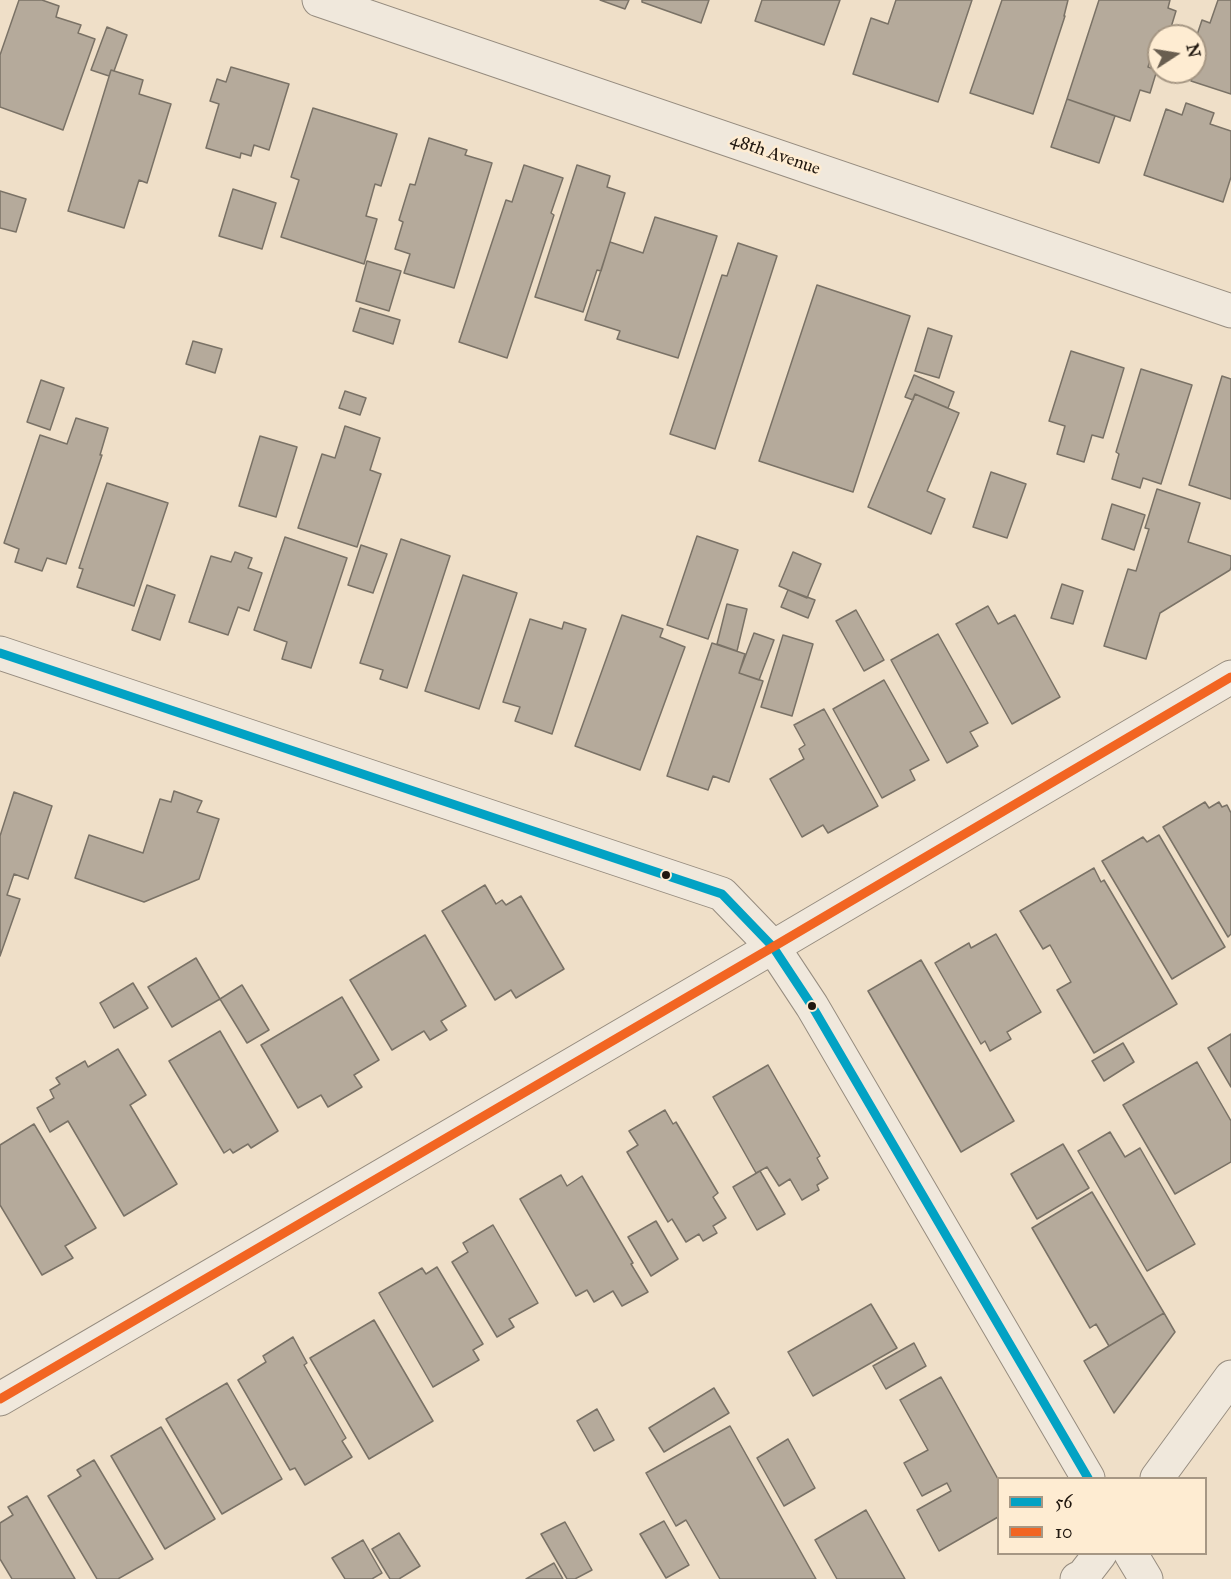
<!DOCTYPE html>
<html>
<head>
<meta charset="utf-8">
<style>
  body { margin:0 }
  #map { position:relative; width:1231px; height:1579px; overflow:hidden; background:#efdfc8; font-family:"IM FELL Great Primer",serif }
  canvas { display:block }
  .legend { position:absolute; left:997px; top:1477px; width:210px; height:78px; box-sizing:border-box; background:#feecd2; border:2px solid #a69784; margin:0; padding:8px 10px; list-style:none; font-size:18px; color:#211810 }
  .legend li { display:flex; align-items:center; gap:12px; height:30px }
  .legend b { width:30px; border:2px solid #a69784 }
  .north { position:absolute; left:1147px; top:24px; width:60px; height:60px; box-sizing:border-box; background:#feecd2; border:2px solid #a69784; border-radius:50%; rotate:78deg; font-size:16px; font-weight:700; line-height:24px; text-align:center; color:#211810 }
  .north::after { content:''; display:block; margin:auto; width:21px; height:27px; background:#695e50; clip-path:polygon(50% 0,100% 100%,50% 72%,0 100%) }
</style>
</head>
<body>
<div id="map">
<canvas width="1231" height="1579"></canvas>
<ul class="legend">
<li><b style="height:8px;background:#02a2c4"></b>56</li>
<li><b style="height:8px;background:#f26522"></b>10</li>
</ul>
<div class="north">N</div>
</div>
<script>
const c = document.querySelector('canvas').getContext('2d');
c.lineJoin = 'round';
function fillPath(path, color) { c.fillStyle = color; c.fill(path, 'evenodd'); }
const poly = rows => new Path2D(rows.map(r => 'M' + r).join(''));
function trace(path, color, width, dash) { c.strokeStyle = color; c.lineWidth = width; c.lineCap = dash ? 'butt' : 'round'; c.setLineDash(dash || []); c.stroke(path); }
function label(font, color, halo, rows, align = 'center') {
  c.font = font + ' "IM FELL Great Primer",serif'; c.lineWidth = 5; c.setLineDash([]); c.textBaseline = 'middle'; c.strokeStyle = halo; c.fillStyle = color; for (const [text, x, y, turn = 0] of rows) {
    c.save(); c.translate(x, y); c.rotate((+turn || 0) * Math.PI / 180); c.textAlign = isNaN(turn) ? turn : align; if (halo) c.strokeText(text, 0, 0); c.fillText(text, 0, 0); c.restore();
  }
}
const building = poly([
  [19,0,42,0,59,6,56,17,81,25,78,33,95,39,63,130,0,107,0,55,19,0],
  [600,0,629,0,625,9,600,0],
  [642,0,709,0,701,23,642,2,642,0],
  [762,0,840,0,824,45,755,21,762,0],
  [896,0,972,0,938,102,853,74,871,18,888,24,896,0],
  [1002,0,1068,0,1064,16,1065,16,1033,114,970,93,1002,0],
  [1099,0,1170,0,1168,8,1176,11,1169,34,1159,31,1148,67,1157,70,1150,93,1140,90,1130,121,1067,99,1099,0],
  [1218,0,1231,0,1231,94,1191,81,1200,54,1195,53,1195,41,1202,20,1210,23,1218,0],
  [107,27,127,35,114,71,111,70,109,76,91,70,107,27],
  [231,67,289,84,269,150,254,145,251,156,241,153,240,158,206,148,219,104,210,101,217,79,226,82,231,67],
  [111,70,143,80,139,94,171,104,147,183,139,180,124,228,68,211,111,70],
  [1067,99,1115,116,1099,163,1051,147,1067,99],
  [1186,103,1214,113,1210,124,1231,131,1231,177,1223,202,1144,175,1166,109,1182,115,1186,103],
  [313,108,397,134,381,186,375,184,366,216,377,219,364,264,281,237,299,180,291,177,313,108],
  [429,138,467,150,465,155,492,163,454,288,404,273,410,254,395,249,403,222,399,220,410,184,415,185,429,138],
  [524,165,563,178,551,213,554,215,507,358,459,342,506,200,512,202,524,165],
  [577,165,610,176,607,187,625,193,601,271,597,270,583,312,535,297,577,165],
  [233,189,276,203,262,249,219,236,233,189],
  [0,191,26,199,16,232,0,228,0,191],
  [655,217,717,236,678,358,617,339,620,331,585,320,610,242,643,253,655,217],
  [738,243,777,256,715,449,670,434,722,275,727,276,738,243],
  [367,261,401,271,389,311,356,301,367,261],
  [817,285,910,316,853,492,759,461,817,285],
  [360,308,400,320,393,344,353,331,360,308],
  [928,328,952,336,939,378,915,371,928,328],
  [193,341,222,349,215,373,186,364,193,341],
  [1071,351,1124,368,1103,438,1092,435,1084,462,1057,454,1065,426,1049,421,1071,351],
  [1141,369,1192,385,1161,484,1143,478,1140,488,1112,479,1119,454,1116,452,1141,369],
  [914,375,954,392,948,408,915,394,913,400,905,397,914,375],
  [1222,376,1231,379,1231,499,1189,485,1222,376],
  [41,380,64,388,50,430,27,422,41,380],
  [345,391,366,398,360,415,339,408,345,391],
  [915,394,959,413,927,491,945,499,931,534,868,507,915,394],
  [76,418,108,428,100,455,102,455,66,564,47,558,42,571,15,562,19,549,4,543,40,435,67,444,76,418],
  [345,426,380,438,370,470,381,474,357,547,298,528,322,454,335,458,345,426],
  [260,436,297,447,276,517,239,506,260,436],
  [991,472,1026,484,1007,538,973,527,991,472],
  [107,483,168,503,134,606,77,587,83,569,79,568,107,483],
  [1157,489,1200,503,1188,542,1231,556,1231,567,1230,570,1160,613,1146,659,1104,646,1128,569,1136,571,1149,529,1145,528,1157,489],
  [1112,504,1145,515,1134,550,1102,539,1112,504],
  [697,536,738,550,708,639,667,625,697,536],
  [285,537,347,558,311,668,282,659,287,642,254,630,285,537],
  [401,539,450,556,407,688,380,679,383,670,360,663,401,539],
  [361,545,387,554,373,593,348,585,361,545],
  [235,552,252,558,248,568,262,573,249,611,238,607,228,635,189,622,211,556,231,562,235,552],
  [793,552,821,564,807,598,779,586,793,552],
  [463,575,517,593,479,709,425,691,463,575],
  [1062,584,1083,591,1073,624,1051,618,1062,584],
  [147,585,175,595,160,640,132,630,147,585],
  [788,590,815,600,808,618,781,607,788,590],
  [727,604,747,609,737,651,717,644,727,604],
  [988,606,998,624,1015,615,1060,697,1012,724,956,624,988,606],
  [856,610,884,660,864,671,836,621,856,610],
  [622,615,663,629,660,637,685,647,640,770,575,746,622,615],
  [530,619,562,629,564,622,586,629,552,734,515,721,520,707,503,702,530,619],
  [754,633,774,640,759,680,739,673,754,633],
  [938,634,988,723,970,732,978,746,947,763,891,660,938,634],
  [783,635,813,644,792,716,761,707,783,635],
  [712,643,745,654,739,673,763,681,729,782,713,776,708,790,667,776,712,643],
  [884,680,929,760,910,770,915,780,882,798,833,709,884,680],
  [824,709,878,806,828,833,823,825,802,837,770,779,804,759,799,749,805,745,794,725,824,709],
  [174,791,202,801,197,812,219,819,199,879,144,902,75,878,89,835,143,853,160,799,171,802,174,791],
  [14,792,52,806,28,879,14,874,7,895,20,899,0,956,0,836,14,792],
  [1205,802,1209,808,1219,802,1222,807,1227,805,1231,813,1231,934,1228,937,1163,827,1205,802],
  [1159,835,1225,947,1172,979,1102,861,1143,837,1147,842,1159,835],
  [1094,868,1101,882,1104,880,1177,1004,1094,1053,1057,990,1071,982,1050,945,1043,949,1020,911,1094,868],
  [485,885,496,904,502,900,506,905,521,896,564,969,516,998,511,990,495,1000,442,911,485,885],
  [996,934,1041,1012,1007,1032,1011,1039,990,1051,985,1041,981,1044,935,963,969,943,971,948,996,934],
  [425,935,466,1006,441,1021,447,1030,430,1040,424,1031,392,1050,350,980,425,935],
  [196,958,220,999,172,1027,148,987,196,958],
  [921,960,1014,1121,961,1152,868,991,921,960],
  [133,983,148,1008,114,1028,100,1003,133,983],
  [242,985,269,1030,247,1043,220,999,242,985],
  [342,997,379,1060,354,1075,362,1087,328,1107,321,1095,298,1108,261,1045,342,997],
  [220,1031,278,1131,251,1148,248,1144,233,1153,230,1149,224,1153,169,1061,220,1031],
  [1231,1034,1231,1087,1208,1048,1231,1034],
  [1123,1043,1134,1062,1104,1081,1092,1061,1123,1043],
  [118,1049,146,1095,130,1105,177,1184,124,1216,68,1121,50,1132,37,1108,54,1098,50,1090,60,1084,56,1078,85,1061,88,1067,118,1049],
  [1197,1062,1231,1121,1231,1162,1175,1194,1123,1105,1197,1062],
  [768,1065,820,1156,817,1158,828,1178,817,1185,819,1190,802,1200,790,1179,779,1186,767,1167,756,1173,713,1097,768,1065],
  [665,1110,673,1124,676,1122,718,1193,713,1197,726,1218,713,1226,717,1233,703,1241,699,1234,686,1242,672,1219,668,1222,627,1152,638,1145,629,1131,665,1110],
  [34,1124,96,1228,65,1246,73,1258,42,1275,0,1205,0,1145,34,1124],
  [1110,1132,1125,1157,1140,1148,1195,1244,1147,1271,1078,1151,1110,1132],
  [1063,1144,1089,1188,1037,1219,1011,1174,1063,1144],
  [760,1171,785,1214,757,1230,733,1187,760,1171],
  [561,1175,567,1186,582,1176,633,1263,631,1264,648,1292,622,1306,613,1291,594,1302,587,1290,576,1296,520,1199,561,1175],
  [1092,1192,1164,1313,1109,1346,1096,1324,1090,1328,1032,1228,1092,1192],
  [656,1221,678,1259,651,1276,628,1237,656,1221],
  [493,1225,538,1303,509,1319,514,1327,497,1337,452,1262,468,1252,463,1243,493,1225],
  [437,1267,483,1344,473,1350,479,1360,433,1387,379,1293,422,1268,426,1274,437,1267],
  [871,1304,897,1348,813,1396,788,1352,871,1304],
  [1164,1313,1175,1332,1114,1413,1084,1361,1164,1313],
  [374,1320,433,1421,369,1459,310,1358,374,1320],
  [293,1337,307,1363,304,1365,346,1438,342,1441,352,1457,305,1485,295,1468,290,1470,238,1380,266,1362,263,1356,293,1337],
  [914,1343,926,1366,886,1389,873,1366,914,1343],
  [941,1377,998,1479,998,1517,939,1551,917,1510,951,1491,947,1483,922,1496,904,1463,928,1450,900,1400,941,1377],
  [227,1383,282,1479,222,1514,166,1419,227,1383],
  [714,1388,729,1413,664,1452,649,1428,714,1388],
  [597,1409,614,1440,594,1451,577,1421,597,1409],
  [730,1426,816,1579,720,1579,686,1520,676,1526,646,1473,730,1426],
  [161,1427,215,1519,165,1549,111,1456,161,1427],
  [788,1439,815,1488,784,1506,757,1458,788,1439],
  [94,1460,153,1559,118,1579,97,1579,48,1496,81,1476,77,1470,94,1460],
  [27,1496,75,1579,12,1579,0,1559,0,1523,13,1515,8,1507,27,1496],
  [866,1510,905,1579,837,1579,815,1540,866,1510],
  [664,1521,689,1565,666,1578,640,1534,664,1521],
  [565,1522,592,1570,575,1579,567,1579,541,1534,565,1522],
  [399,1533,420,1566,399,1579,390,1579,372,1549,399,1533],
  [363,1540,382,1573,372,1579,345,1579,332,1558,363,1540],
  [554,1563,563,1579,526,1579,554,1563]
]);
const minor = poly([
  [319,0,1231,311],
  [0,653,722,894,773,947,812,1006,1088,1478],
  [0,1399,773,947,1231,677],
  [1157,1478,1231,1377],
  [1131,1554,1146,1579],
  [1077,1579,1083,1576,1100,1554]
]);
const bus1 = poly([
  [0,653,722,894,773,947,812,1006,1088,1478]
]);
const bus2 = poly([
  [0,1399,773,947,1231,677]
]);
const markers = [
  [666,875,5,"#211810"],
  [812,1006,5,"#211810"]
];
const streetNames = [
  ["48th Avenue",775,155,19]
];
fillPath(building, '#b5aa9b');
trace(building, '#7a7266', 1.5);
trace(minor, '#968c7f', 35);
trace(minor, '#f0e8dc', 33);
trace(bus1, '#02a2c4', 9);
trace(bus2, '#f26522', 9);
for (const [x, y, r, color] of markers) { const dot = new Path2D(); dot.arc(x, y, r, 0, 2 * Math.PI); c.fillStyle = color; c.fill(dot); trace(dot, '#feecd2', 2); }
label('18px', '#211810', '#feecd2', streetNames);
</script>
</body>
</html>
